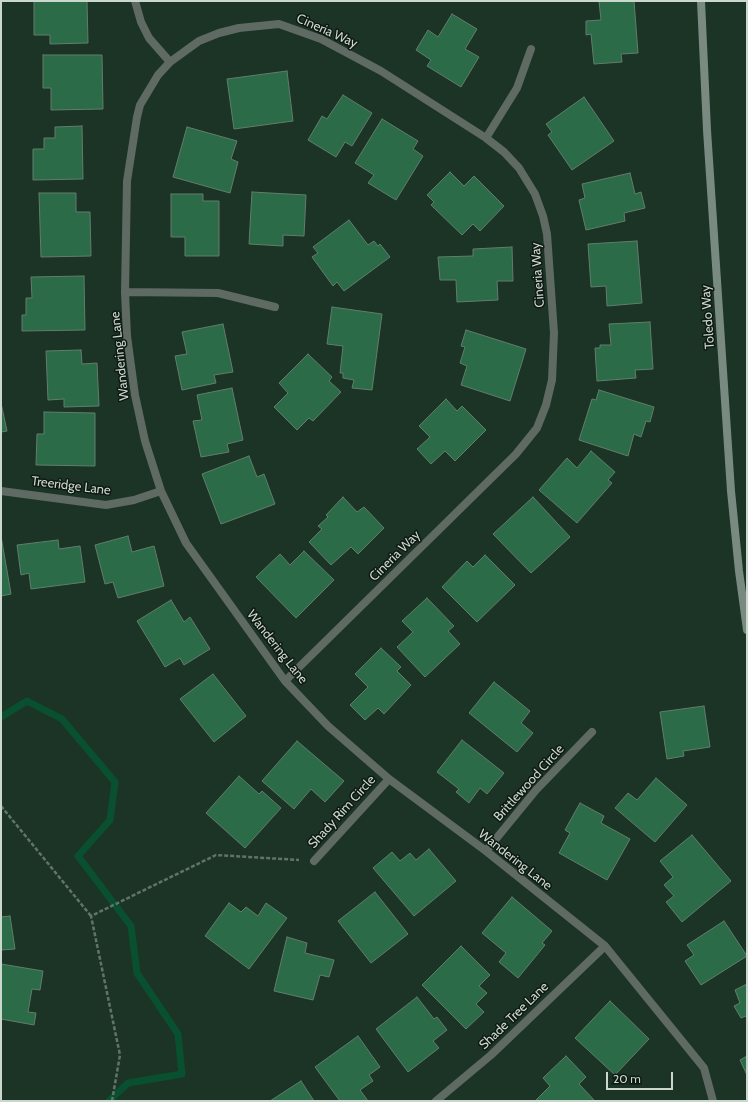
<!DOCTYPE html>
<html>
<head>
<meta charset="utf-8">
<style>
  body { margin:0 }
  #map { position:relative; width:748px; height:1102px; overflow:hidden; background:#1c3426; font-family:Cabin,sans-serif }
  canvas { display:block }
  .frame { position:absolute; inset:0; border:2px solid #c9d7cd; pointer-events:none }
  .scale { position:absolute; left:606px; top:1072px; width:67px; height:18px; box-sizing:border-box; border:2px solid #c9d7cd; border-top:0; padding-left:5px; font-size:12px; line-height:14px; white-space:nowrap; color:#c9d7cd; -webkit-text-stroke:3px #0f1913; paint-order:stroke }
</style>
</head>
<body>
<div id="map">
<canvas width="748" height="1102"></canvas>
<div class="frame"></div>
<div class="scale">20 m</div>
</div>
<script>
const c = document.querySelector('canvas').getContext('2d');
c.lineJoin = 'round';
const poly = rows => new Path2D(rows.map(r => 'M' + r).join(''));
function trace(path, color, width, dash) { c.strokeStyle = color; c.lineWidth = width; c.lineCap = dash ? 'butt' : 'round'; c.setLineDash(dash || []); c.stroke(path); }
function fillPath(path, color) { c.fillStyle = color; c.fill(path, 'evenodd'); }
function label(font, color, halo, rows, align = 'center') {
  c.font = font + ' Cabin,sans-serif'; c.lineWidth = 3; c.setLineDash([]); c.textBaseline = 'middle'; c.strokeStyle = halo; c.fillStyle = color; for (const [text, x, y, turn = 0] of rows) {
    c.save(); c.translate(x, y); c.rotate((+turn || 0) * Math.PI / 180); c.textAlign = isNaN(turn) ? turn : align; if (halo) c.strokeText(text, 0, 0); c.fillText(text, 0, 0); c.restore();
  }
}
const stream = poly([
  [1,717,27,701,62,719,115,782,110,820,78,856,131,926,137,973,178,1034,182,1074,128,1083,109,1101]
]);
const building = poly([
  [34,1,87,1,88,43,50,44,50,35,34,35,34,1],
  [599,1,634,1,638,53,621,54,622,62,594,64,591,34,586,35,586,21,601,20,599,1],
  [452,14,477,29,465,49,479,57,461,87,427,66,431,60,416,50,428,30,438,37,452,14],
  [43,55,102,55,103,109,51,110,51,88,43,88,43,55],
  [287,71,293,121,234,129,227,79,287,71],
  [343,95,372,113,352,146,345,142,336,157,308,140,322,116,327,119,343,95],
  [584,97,614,141,572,170,548,135,552,132,546,124,584,97],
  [382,119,418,141,413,149,423,156,396,200,368,183,374,175,355,163,382,119],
  [82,126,83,179,33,180,33,149,44,149,44,138,55,138,55,127,82,126],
  [187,127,237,141,231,159,238,162,230,193,173,177,187,127],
  [450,172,464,186,474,176,504,206,480,231,473,224,462,235,431,205,434,202,427,195,450,172],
  [630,173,635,194,641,192,645,208,624,213,625,221,586,230,579,200,585,198,582,184,630,173],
  [252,192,306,195,304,236,283,235,283,246,249,244,252,192],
  [39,193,76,193,76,212,90,212,91,256,41,257,39,193],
  [171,194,203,194,203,201,219,201,219,256,185,256,185,237,171,237,171,194],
  [349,220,368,245,374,241,378,246,380,244,390,257,344,291,337,282,333,286,312,257,318,253,313,247,349,220],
  [637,241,642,303,607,306,606,286,591,287,588,244,637,241],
  [512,247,513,281,497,281,498,300,457,302,456,280,440,280,438,257,473,256,473,249,512,247],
  [84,276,85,330,22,331,22,315,26,315,26,298,32,298,31,277,84,276],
  [332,307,382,314,372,390,352,388,354,380,343,378,343,373,340,373,343,346,327,344,332,307],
  [650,322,653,369,635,370,636,378,597,381,595,348,600,348,600,345,611,345,609,324,650,322],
  [223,324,233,372,214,375,216,383,182,390,175,356,187,354,182,332,223,324],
  [466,330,526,349,510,401,461,385,467,366,460,363,465,347,461,346,466,330],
  [81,350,82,364,97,363,99,406,64,407,64,399,48,400,46,351,81,350],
  [308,354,332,377,329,381,341,392,313,421,309,418,297,430,274,407,288,393,279,383,308,354],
  [232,388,243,440,227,444,229,452,201,457,193,421,202,420,197,395,232,388],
  [599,390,654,407,650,422,646,421,641,437,634,434,628,456,579,440,592,399,596,400,599,390],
  [446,399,457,411,462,406,486,430,455,461,445,451,431,464,417,449,430,437,419,426,446,399],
  [1,403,7,431,1,432,1,403],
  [44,412,95,413,95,466,36,465,37,434,44,434,44,412],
  [591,451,615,472,608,480,612,483,577,523,539,490,567,458,577,468,591,451],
  [249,456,257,477,264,474,275,504,221,524,202,474,249,456],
  [343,497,357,512,364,507,384,528,358,554,351,547,331,565,309,542,322,529,318,526,328,517,326,515,343,497],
  [533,497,570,537,531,573,493,534,533,497],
  [1,536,11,594,1,596,1,536],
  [128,536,132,552,154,546,164,586,118,598,113,582,105,584,95,545,128,536],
  [58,540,59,549,80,546,85,582,31,589,29,573,21,575,17,545,58,540],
  [304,551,334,580,296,618,256,577,280,554,290,565,304,551],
  [485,555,515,585,477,622,442,587,467,561,473,567,485,555],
  [427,598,454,626,448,631,460,644,425,677,397,647,413,632,402,621,427,598],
  [171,600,184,622,190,617,210,649,184,665,180,658,165,667,137,621,171,600],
  [381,648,401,667,397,671,411,685,384,714,378,708,365,720,350,705,368,687,355,674,381,648],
  [213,674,246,716,214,742,180,699,213,674],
  [494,682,530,711,521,723,533,733,517,752,469,713,494,682],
  [704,706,710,747,683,751,684,756,667,759,660,712,704,706],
  [462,740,504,773,487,794,480,788,469,803,456,792,459,789,437,772,462,740],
  [297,741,344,781,325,802,311,789,294,809,262,781,297,741],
  [239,776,259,794,262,791,281,808,245,848,206,813,239,776],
  [656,778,687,805,655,842,615,808,628,793,637,800,656,778],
  [580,803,604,816,601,823,630,839,607,880,559,853,570,833,565,830,580,803],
  [692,835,731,881,682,922,666,902,674,896,664,885,673,877,660,861,692,835],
  [429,849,456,881,414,916,373,868,392,852,400,861,410,853,416,860,429,849],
  [375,892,408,934,371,963,338,921,375,892],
  [512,897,552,931,542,943,545,945,518,978,499,962,506,953,482,933,512,897],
  [229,903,241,912,246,907,258,916,266,903,287,918,249,969,205,936,229,903],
  [10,916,15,949,1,950,1,917,10,916],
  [724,921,747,956,701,985,685,961,694,955,687,945,724,921],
  [287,937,307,943,305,953,334,960,329,977,320,975,313,1000,274,991,287,937],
  [461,946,490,975,479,986,487,993,476,1004,484,1012,466,1029,422,985,461,946],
  [1,964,43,971,40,990,32,989,28,1012,36,1013,34,1025,1,1019,1,964],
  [747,984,747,1018,746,1016,741,1018,734,1006,740,1003,735,990,747,984],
  [417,997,434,1019,437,1017,447,1030,433,1041,439,1048,408,1072,376,1029,417,997],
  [610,1001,649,1039,615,1075,575,1038,610,1001],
  [358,1036,380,1067,369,1075,373,1081,360,1090,368,1101,340,1101,315,1067,358,1036],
  [566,1056,586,1077,579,1084,595,1101,535,1101,550,1086,543,1078,566,1056],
  [747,1056,747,1075,740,1060,747,1056],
  [301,1081,314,1101,270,1101,301,1081]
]);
const path = poly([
  [1,806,91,916],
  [112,1101,120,1055,91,916,216,855,299,860]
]);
const street = poly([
  [135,1,141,22,149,38,170,62],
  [486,138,517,88,531,49],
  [125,292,218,293,275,307],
  [1,491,106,505,134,500,161,491],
  [285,681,516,454,537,428,546,405,552,380,554,333,547,234,543,216,535,194,519,168,504,152,486,138,381,71,321,39,279,24,239,28,219,33,199,41,170,62,158,75,140,105,137,117,127,181,125,292,127,336,135,395,145,441,161,491,186,543,285,681,328,726,389,779,486,851,605,946,704,1068,713,1101],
  [486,851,536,790,592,732],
  [314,861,389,779],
  [436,1101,491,1055,605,946]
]);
const secondary = poly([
  [701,1,707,130,731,491,739,571,747,630]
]);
const streetNames = [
  ["Cineria Way",327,31,24],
  ["Cineria Way",538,275,-94],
  ["Toledo Way",708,317,-94],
  ["Wandering Lane",120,356,-96],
  ["Treeridge Lane",71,486,7],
  ["Cineria Way",395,556,-45],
  ["Wandering Lane",277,647,52],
  ["Brittlewood Circle",529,783,-48],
  ["Shady Rim Circle",342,812,-48],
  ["Wandering Lane",515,860,38],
  ["Shade Tree Lane",514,1016,-44]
];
trace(stream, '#095030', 7);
fillPath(building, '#2b6b48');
trace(building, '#627d6c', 1);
trace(path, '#607467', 2.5, [4, 2]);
trace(street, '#5f6a63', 8);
trace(secondary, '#798b80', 8);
label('13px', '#c9d7cd', '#0f1913', streetNames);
</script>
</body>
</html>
